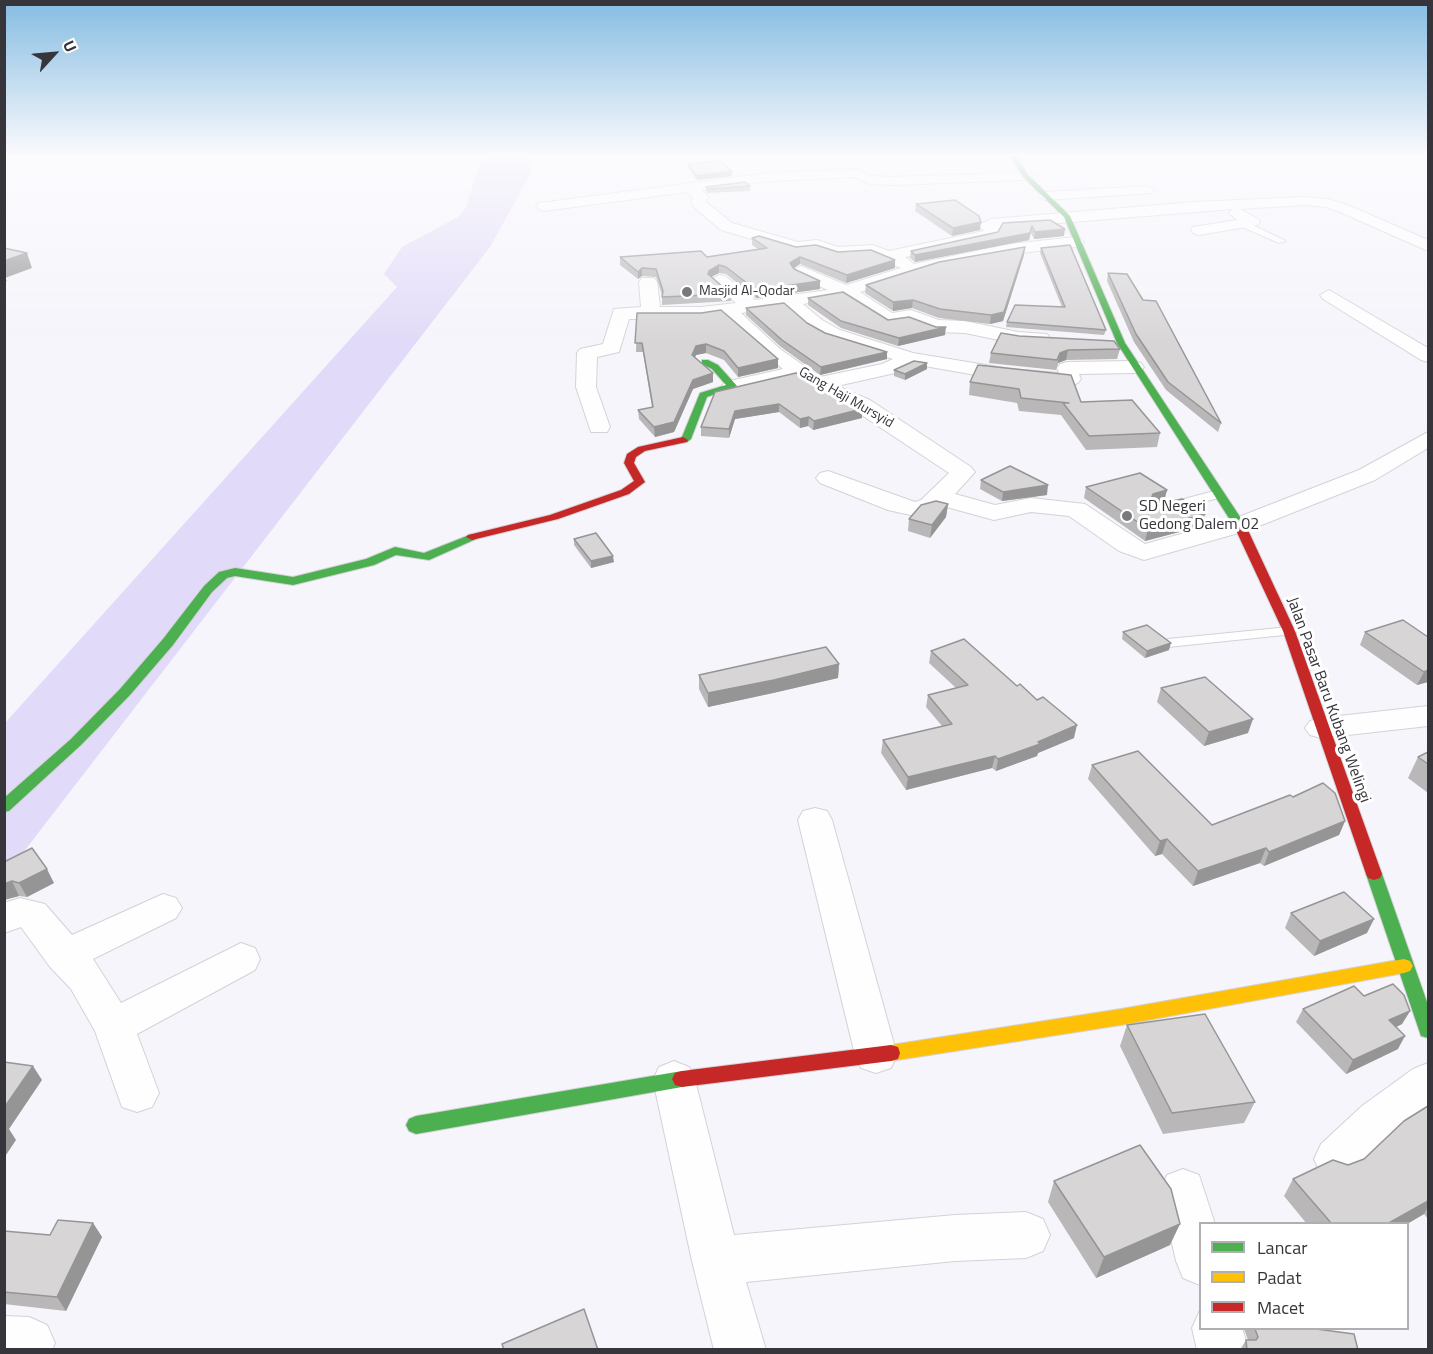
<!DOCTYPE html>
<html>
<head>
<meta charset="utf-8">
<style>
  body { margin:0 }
  #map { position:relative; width:1433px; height:1354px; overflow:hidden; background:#f6f5fb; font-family:"Titillium Web",sans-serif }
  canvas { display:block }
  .frame { position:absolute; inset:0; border:6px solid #36353b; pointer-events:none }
  .legend { position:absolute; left:1199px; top:1222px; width:210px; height:108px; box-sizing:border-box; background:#fff; border:2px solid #afaeb1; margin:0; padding:8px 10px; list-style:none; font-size:18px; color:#36353b }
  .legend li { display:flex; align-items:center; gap:12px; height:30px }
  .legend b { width:30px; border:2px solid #afaeb1 }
  .north { position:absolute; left:24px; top:24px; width:60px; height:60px; -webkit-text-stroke:4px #fff; paint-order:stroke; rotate:64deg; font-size:16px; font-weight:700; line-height:24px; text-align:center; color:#36353b }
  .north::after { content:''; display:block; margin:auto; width:21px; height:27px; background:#36353b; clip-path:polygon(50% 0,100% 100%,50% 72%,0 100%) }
</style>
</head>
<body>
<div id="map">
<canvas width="1433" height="1354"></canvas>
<div class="frame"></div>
<ul class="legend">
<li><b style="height:8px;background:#4caf50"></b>Lancar</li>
<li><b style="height:8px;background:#ffc107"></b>Padat</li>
<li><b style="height:8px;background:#c62828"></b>Macet</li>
</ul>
<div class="north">U</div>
</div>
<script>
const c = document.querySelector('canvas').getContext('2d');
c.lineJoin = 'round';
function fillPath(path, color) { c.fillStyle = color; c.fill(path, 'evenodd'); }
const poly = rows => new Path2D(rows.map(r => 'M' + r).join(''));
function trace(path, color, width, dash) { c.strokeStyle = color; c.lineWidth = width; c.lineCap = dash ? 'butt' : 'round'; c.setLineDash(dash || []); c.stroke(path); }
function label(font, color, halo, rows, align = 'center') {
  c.font = font + ' "Titillium Web",sans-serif'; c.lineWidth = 6; c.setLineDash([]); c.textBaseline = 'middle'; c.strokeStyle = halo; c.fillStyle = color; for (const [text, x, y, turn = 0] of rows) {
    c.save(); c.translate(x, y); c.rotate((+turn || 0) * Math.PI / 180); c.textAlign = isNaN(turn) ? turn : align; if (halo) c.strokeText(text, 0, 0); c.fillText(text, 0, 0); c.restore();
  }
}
const green = poly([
  [482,156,533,156,531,173,490,247,5,876,5,723,397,287,384,274,402,247,458,217,466,207]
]);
const lane = poly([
  [1240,222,1246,222,1286,241,1279,243,1240,226,1240,222],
  [1218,490,1224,494,1222,497,1169,511,1163,507,1165,504,1218,490],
  [1289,627,1294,628,1296,631,1294,634,1168,647,1161,643,1168,639,1289,627]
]);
const street = poly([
  [4,156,30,156,28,159,4,163,4,156],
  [856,169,873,176,893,177,1025,172,1032,176,1025,180,893,185,870,184,854,177,769,181,702,190,708,197,706,202,732,223,798,242,817,240,838,247,873,245,889,251,984,231,979,225,991,219,1194,202,1305,197,1328,199,1350,206,1428,240,1428,251,1340,212,1326,207,1305,205,1240,209,1258,219,1260,222,1258,225,1199,235,1193,233,1191,230,1193,227,1237,220,1229,213,1233,209,998,228,1001,232,997,237,905,257,914,264,1010,244,1076,237,1084,242,1076,247,1010,254,938,268,860,292,892,313,911,310,939,320,965,321,1018,332,1047,334,1050,338,1040,344,1018,344,965,333,936,332,909,322,889,325,843,297,803,304,822,320,840,330,913,353,1010,369,1059,373,1057,368,1060,364,1067,362,1134,361,1141,363,1144,367,1141,371,1134,373,1079,374,1081,379,1078,383,1069,386,1010,381,913,364,895,373,837,386,870,400,971,467,975,472,955,494,995,505,1031,498,1085,504,1145,544,1231,520,1359,470,1428,432,1428,448,1375,480,1249,530,1144,560,1119,551,1069,516,1031,512,994,520,943,506,939,510,915,516,888,510,820,483,816,478,820,473,828,471,915,502,921,500,949,473,854,410,809,388,796,379,732,392,725,390,722,386,725,382,783,369,722,316,701,319,629,319,619,352,597,357,596,387,610,427,607,432,591,432,576,387,577,353,580,349,603,344,614,309,641,307,639,282,642,278,654,278,657,282,660,307,701,307,736,303,710,280,719,275,725,276,755,300,828,290,795,275,792,271,801,266,846,285,901,268,871,255,837,257,816,250,796,252,721,230,695,208,691,202,693,198,687,192,544,211,539,209,536,206,539,203,769,173,856,169],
  [784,307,808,328,826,338,893,359,882,364,820,377,780,349,741,313,784,307],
  [1147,186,1154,190,1152,193,1045,200,1038,196,1045,192,1147,186],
  [1329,290,1428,348,1428,362,1421,360,1323,299,1320,295,1329,290],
  [1428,706,1428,726,1321,738,1310,735,1305,728,1310,721,1321,718,1428,706],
  [815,808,827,811,832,820,897,1055,891,1068,876,1073,861,1068,855,1055,798,820,803,811,815,808],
  [163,894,176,898,182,908,176,918,93,959,121,1003,241,943,255,948,260,959,255,970,137,1034,159,1093,152,1107,137,1112,122,1107,95,1031,71,989,50,967,21,927,4,933,4,903,20,898,45,904,72,935,163,894],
  [674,1061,689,1067,695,1080,734,1235,955,1215,1026,1212,1043,1219,1050,1235,1043,1251,1026,1258,955,1261,746,1282,766,1350,714,1350,692,1261,653,1080,659,1067,674,1061],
  [1428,1063,1428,1107,1394,1134,1353,1174,1337,1180,1321,1174,1314,1159,1321,1144,1362,1106,1413,1069,1428,1063],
  [1183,1169,1199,1175,1215,1224,1200,1224,1200,1285,1183,1278,1176,1261,1160,1191,1167,1175,1183,1169],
  [1200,1310,1200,1328,1242,1328,1249,1350,1197,1350,1192,1328,1200,1310],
  [4,1316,29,1317,47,1325,55,1343,52,1350,4,1350,4,1316]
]);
const fast = poly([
  [1010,156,1016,156,1028,175,1070,216,1125,343,1246,526,1244,528,1240,529,1234,526,1117,343,1064,217,1023,177,1010,156],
  [702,360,708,360,718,365,737,386,707,397,691,439,687,442,679,442,678,440,682,437,700,393,726,385,712,369,702,364,702,360],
  [472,534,478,537,476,539,429,560,396,555,374,565,293,585,235,576,227,578,212,592,173,645,130,695,81,745,9,811,4,812,4,798,71,739,120,689,163,639,204,586,219,572,235,568,293,577,366,559,395,547,424,553,472,534],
  [1374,868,1380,870,1382,874,1428,1005,1428,1038,1421,1036,1419,1030,1366,874,1368,870,1374,868],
  [682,1071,689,1073,692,1079,689,1085,682,1087,416,1134,409,1131,406,1125,409,1119,416,1116,682,1071]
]);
const slow = poly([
  [1404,959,1410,961,1413,966,1410,971,1404,973,1121,1025,891,1061,884,1059,882,1053,884,1047,891,1045,1121,1009,1404,959]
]);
const jam = poly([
  [683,437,688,440,687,442,645,451,636,457,634,463,645,482,629,494,558,519,472,540,466,537,468,535,550,515,621,490,634,481,624,463,627,454,638,447,683,437],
  [1240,523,1246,526,1295,631,1382,874,1380,878,1374,880,1368,878,1366,874,1283,631,1234,526,1240,523],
  [891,1045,898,1047,900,1053,898,1059,891,1061,682,1087,675,1085,672,1079,675,1073,682,1071,891,1045]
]);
const wall = poly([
  [688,164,732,171,732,176,697,180,688,168],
  [750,186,750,191,708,193,706,192,706,187],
  [916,204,980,230,952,236,915,211],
  [1050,220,1064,236,1034,239,1031,233,1029,240,915,262,910,258,911,251,998,232],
  [752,238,796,247,838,252,895,268,846,283,800,264,793,268,820,281,820,289,756,298,726,274,719,273,711,277,731,294,731,301,662,305,662,295,656,277,642,276,638,279,620,265,620,257,707,257,758,249,752,245],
  [1041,248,1106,330,1104,335,1006,327,1007,322,1062,307,1040,253],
  [1024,255,1003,321,990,324,939,318,912,308,893,311,865,293,866,285],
  [1108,273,1221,423,1218,432,1166,390,1134,342,1107,281],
  [808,298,888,320,945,335,898,346,841,328,808,305],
  [746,308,807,323,825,333,887,359,820,375,781,347,746,315],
  [637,313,778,368,738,377,724,360,706,353,696,355,695,357,713,373,713,382,693,389,674,432,655,437,639,419,638,410,652,407,643,352,636,352],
  [1019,336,1120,349,1117,359,1066,360,1058,363,1056,370,989,363,991,353],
  [978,365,1081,402,1160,433,1157,447,1086,450,1061,415,1019,411,1017,403,969,395,970,382],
  [927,369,905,380,894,376,894,370],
  [715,392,862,409,862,418,813,430,808,426,800,428,779,412,735,419,729,438,701,436,701,427],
  [981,480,1047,495,1002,501,980,489],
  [1086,487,1167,490,1164,501,1157,504,1202,526,1145,541,1084,498],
  [948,504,946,517,930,538,908,531,909,519],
  [574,539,614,562,591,568,574,545],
  [1403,620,1428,682,1417,685,1360,645,1365,632],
  [1123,632,1169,650,1145,658,1122,639],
  [931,651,1074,738,1038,753,1037,756,996,771,992,768,906,790,881,753,883,740,942,726,926,707,928,695,956,688,929,663],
  [839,664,838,678,773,693,708,707,699,689,699,675],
  [1161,688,1248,733,1204,746,1157,702],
  [1428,752,1428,793,1408,778,1418,757],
  [1092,765,1212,825,1345,821,1339,835,1264,866,1260,863,1193,886,1162,854,1155,856,1088,779],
  [4,862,54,883,27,897,19,896,4,900],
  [1291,913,1367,933,1314,956,1285,928],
  [1364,996,1410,1011,1402,1024,1396,1027,1398,1049,1346,1074,1296,1022,1303,1009],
  [1127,1025,1255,1102,1244,1123,1163,1134,1120,1046],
  [1428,1106,1428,1219,1424,1214,1407,1224,1307,1224,1284,1196,1293,1179,1348,1165,1364,1159],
  [1054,1181,1170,1245,1096,1278,1048,1202],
  [93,1223,102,1237,66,1311,4,1304,4,1231,50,1235],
  [1244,1329,1316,1329,1358,1350,1240,1350,1246,1340,1248,1340]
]);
const shadedWall = poly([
  [732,171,732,176,697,180,696,176],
  [981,222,980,230,952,236,953,228],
  [1032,226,1029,240,915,262,915,255],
  [1065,229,1064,236,1034,239,1035,232],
  [1025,247,1024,255,1003,321,990,324,991,315],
  [27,253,32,268,5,278,7,281,4,282,4,261],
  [800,257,800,264,790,271,790,263],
  [895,260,895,268,846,283,847,275],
  [719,265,719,273,709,278,709,271],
  [642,268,642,276,638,279,638,272],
  [820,281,820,289,756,298,756,290],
  [913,300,912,308,893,311,893,302],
  [946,327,945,335,898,346,899,338],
  [706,344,706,353,696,355,692,364,692,355,696,346],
  [1068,350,1066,360,1058,363,1056,370,1060,353],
  [887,352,887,359,820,375,821,367],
  [778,359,778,368,738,377,738,368],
  [927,363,927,369,905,380,905,374],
  [713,373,713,382,693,389,674,432,655,437,654,427,693,380],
  [779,404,779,412,735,419,729,438,729,429,735,411],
  [862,409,862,418,813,430,814,421],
  [809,417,808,426,800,428,800,419],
  [1048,485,1047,495,1002,501,1003,492],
  [1167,490,1164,501,1150,506,1151,499,1153,494],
  [948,504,946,517,930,538,932,525],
  [1205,514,1202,526,1145,541,1148,529],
  [613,556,614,562,591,568,591,561],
  [1171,643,1169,650,1145,658,1147,651],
  [839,664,838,678,773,693,708,707,708,693],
  [1428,670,1428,682,1417,685,1424,672],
  [1253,719,1248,733,1204,746,1209,732],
  [1077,725,1074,738,1038,753,1037,756,996,771,998,759],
  [995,756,992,768,906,790,908,777],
  [1345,821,1339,835,1264,866,1269,852],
  [1167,839,1162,854,1155,856,1160,841],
  [1266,848,1260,863,1193,886,1198,871],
  [47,869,54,883,27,897,19,883],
  [12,881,19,896,4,900,4,884],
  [1374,919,1367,933,1314,956,1320,941],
  [1410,1011,1402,1024,1382,1034,1389,1020],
  [1405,1036,1398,1049,1346,1074,1353,1060],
  [33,1066,42,1080,9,1129,16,1140,4,1158,4,1108],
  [1428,1201,1428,1207,1424,1214,1407,1224,1387,1224],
  [93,1223,102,1237,66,1311,57,1297],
  [1180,1224,1170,1245,1096,1278,1104,1257]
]);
const building = poly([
  [720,161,732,171,696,176,688,164,720,161],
  [745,182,750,186,708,189,706,187,745,182],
  [955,200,979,216,981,222,953,228,916,204,955,200],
  [1050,220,1065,229,1035,232,1032,226,1030,233,915,255,911,251,998,232,1003,223,1050,220],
  [759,236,796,247,816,245,838,252,871,250,895,260,847,275,800,257,790,263,794,269,820,281,756,290,726,267,719,265,709,271,708,274,731,294,662,297,663,291,656,269,642,268,638,272,620,257,701,251,707,257,767,248,752,238,759,236],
  [1070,245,1106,330,1007,322,1015,305,1065,307,1041,248,1070,245],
  [1025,247,1004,312,991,315,940,309,913,300,893,302,866,285,939,262,1025,247],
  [4,248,27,253,4,261,4,248],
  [1108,273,1127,274,1143,300,1156,301,1221,423,1168,382,1136,334,1108,273],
  [843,292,888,320,909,317,936,327,946,327,899,338,841,321,808,298,843,292],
  [784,303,807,323,825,333,887,352,821,367,782,340,746,308,784,303],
  [721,310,778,359,738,368,724,351,706,344,696,346,692,355,713,373,693,380,674,422,654,427,638,410,653,407,642,343,635,343,637,313,701,313,721,310],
  [1001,333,1019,336,1114,341,1120,349,1068,350,1060,353,1057,360,991,353,1001,333],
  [914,361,927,363,905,374,894,370,914,361],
  [978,365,1071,375,1081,402,1132,400,1160,433,1089,436,1063,403,1069,403,1021,398,1019,389,970,382,978,365],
  [796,373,862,409,814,421,809,417,800,419,779,404,735,411,729,429,701,427,715,392,796,373],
  [1010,466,1048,485,1003,492,981,480,1010,466],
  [1140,473,1167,490,1153,494,1151,499,1158,504,1182,499,1205,514,1148,529,1086,487,1140,473],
  [936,501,948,504,932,525,909,519,921,505,936,501],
  [596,533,613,556,591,561,574,539,596,533],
  [1403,620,1428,637,1428,670,1424,672,1365,632,1403,620],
  [1147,625,1171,643,1147,651,1123,632,1147,625],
  [964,639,1017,686,1020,684,1037,700,1043,697,1077,725,1038,742,1040,744,998,759,995,756,908,777,883,740,952,724,928,695,968,685,931,651,964,639],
  [826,647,839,664,774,680,708,693,699,675,826,647],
  [1205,677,1253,719,1209,732,1161,688,1205,677],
  [1138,751,1212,825,1290,795,1293,797,1323,783,1335,793,1345,821,1269,852,1266,848,1198,871,1167,839,1160,841,1092,765,1138,751],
  [1428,752,1428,764,1418,757,1428,752],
  [32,848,47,869,19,883,12,881,4,884,4,862,32,848],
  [1344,892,1374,919,1320,941,1291,913,1344,892],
  [1393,984,1404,995,1410,1011,1389,1020,1405,1036,1353,1060,1303,1009,1354,986,1364,996,1393,984],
  [1205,1014,1255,1102,1172,1113,1127,1025,1205,1014],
  [4,1062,33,1066,4,1108,4,1062],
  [1428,1106,1428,1201,1387,1224,1332,1224,1293,1179,1333,1160,1348,1165,1364,1159,1404,1121,1428,1106],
  [1140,1145,1171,1189,1180,1224,1104,1257,1054,1181,1140,1145],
  [58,1220,93,1223,57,1297,4,1292,4,1231,50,1235,58,1220],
  [584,1309,598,1350,504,1350,502,1344,584,1309],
  [1255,1329,1316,1329,1354,1334,1358,1350,1247,1350,1246,1340,1256,1340,1258,1337,1255,1329]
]);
const markers = [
  [687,292,6,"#79787e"],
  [1127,516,6,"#79787e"]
];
const farPoinames = [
  ["Masjid Al-Qodar",699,292]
];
const farStreetnames = [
  ["Gang Haji Mursyid",846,398,30]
];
const poiNames = [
  ["SD Negeri",1139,507],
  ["Gedong Dalem 02",1139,525]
];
const streetNames = [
  ["Jalan Pasar Baru Kubang Welingi",1328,700,70]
];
fillPath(green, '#e1daf8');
trace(lane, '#d3d2d7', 2);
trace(street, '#d3d2d7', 2);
trace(fast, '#d3d2d7', 2);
trace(slow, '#d3d2d7', 2);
trace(jam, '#d3d2d7', 2);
fillPath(lane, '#fefefe');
fillPath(street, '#fefefe');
fillPath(fast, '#4caf50');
fillPath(slow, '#ffc107');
fillPath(jam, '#c62828');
fillPath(wall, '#b9b7b8');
fillPath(shadedWall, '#969596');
fillPath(building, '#d7d5d6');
trace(building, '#969596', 1.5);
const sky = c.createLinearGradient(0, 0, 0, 345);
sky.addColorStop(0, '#85bce2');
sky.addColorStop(0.45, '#fbfafd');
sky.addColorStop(1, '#fbfafd00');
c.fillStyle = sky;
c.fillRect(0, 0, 1433, 345);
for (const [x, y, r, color] of markers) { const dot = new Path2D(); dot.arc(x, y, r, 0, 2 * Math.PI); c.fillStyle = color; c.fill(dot); trace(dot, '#fff', 2); }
label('14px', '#36353b', '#fff', farPoinames, 'left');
label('14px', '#36353b', '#fff', farStreetnames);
label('16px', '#36353b', '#fff', poiNames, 'left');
label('16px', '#36353b', '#fff', streetNames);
</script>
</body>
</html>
